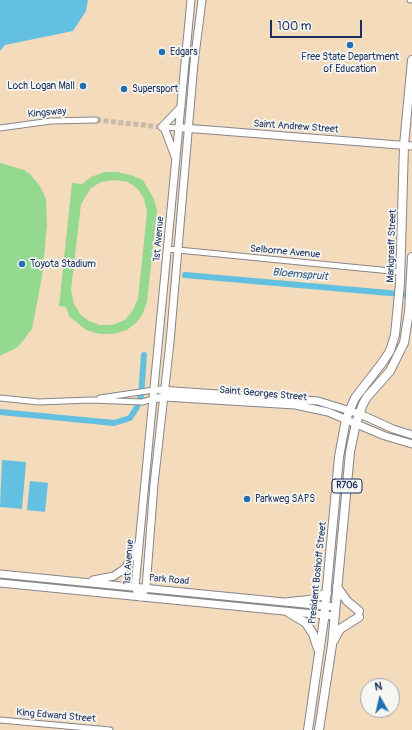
<!DOCTYPE html>
<html>
<head>
<meta charset="utf-8">
<style>
  body { margin:0 }
  #map { position:relative; width:412px; height:730px; overflow:hidden; background:#f3dbbc; font-family:Pangolin,sans-serif }
  canvas { display:block }
  .north { position:absolute; left:360px; top:678px; width:40px; height:40px; box-sizing:border-box; background:#f6f6f2; border:1px solid #9ea6b7; border-radius:50%; rotate:352deg; font-size:11px; font-weight:700; line-height:16px; text-align:center; color:#1b2f5e }
  .north::after { content:''; display:block; margin:auto; width:14px; height:18px; background:#1f6fb2; clip-path:polygon(50% 0,100% 100%,50% 72%,0 100%) }
  .scale { position:absolute; left:270px; top:20px; width:92px; height:18px; box-sizing:border-box; border:2px solid #1b2f5e; border-top:0; padding-left:5px; font-size:12px; line-height:14px; white-space:nowrap; color:#1b2f5e; -webkit-text-stroke:3px #f6f6f2; paint-order:stroke }
</style>
</head>
<body>
<div id="map">
<canvas width="412" height="730"></canvas>
<div class="north">N</div>
<div class="scale">100 m</div>
</div>
<script>
const c = document.querySelector('canvas').getContext('2d');
c.lineJoin = 'round';
function fillPath(path, color) { c.fillStyle = color; c.fill(path, 'evenodd'); }
const poly = rows => new Path2D(rows.map(r => 'M' + r).join(''));
function trace(path, color, width, dash) { c.strokeStyle = color; c.lineWidth = width; c.lineCap = dash ? 'butt' : 'round'; c.setLineDash(dash || []); c.stroke(path); }
function label(font, color, halo, rows, align = 'center') {
  c.font = font + ' Pangolin,sans-serif'; c.lineWidth = 3.5; c.setLineDash([]); c.textBaseline = 'middle'; c.strokeStyle = halo; c.fillStyle = color; for (const [text, x, y, turn = 0] of rows) {
    c.save(); c.translate(x, y); c.rotate((+turn || 0) * Math.PI / 180); c.textAlign = isNaN(turn) ? turn : align; if (halo) c.strokeText(text, 0, 0); c.fillText(text, 0, 0); c.restore();
  }
}
const green = poly([
  [0,163,24,170,30,174,40,186,46,199,47,225,42,277,32,329,18,347,0,356],
  [104,172,117,172,130,175,143,180,154,199,157,210,147,302,143,313,137,322,127,330,113,334,100,334,86,330,69,316,66,307,59,306,72,183,82,184,91,177],
  [115,180,128,182,138,189,144,199,147,212,138,299,133,310,125,320,112,325,100,325,89,321,81,315,74,304,71,290,81,204,91,188,101,182]
]);
const water = poly([
  [0,0,88,0,86,11,73,31,5,45,0,51],
  [2,460,26,462,22,509,0,507],
  [30,481,48,483,45,512,27,510]
]);
const canal = poly([
  [185,275,412,295],
  [0,412,114,423,130,418,137,407,141,396,144,355]
]);
const streetTunnel = poly([
  [96,120,161,127]
]);
const street = poly([
  [410,0,412,0],
  [162,127,179,128],
  [0,128,51,121,96,120],
  [168,249,401,272],
  [0,398,39,402,91,400,142,402,153,399],
  [100,398,154,390],
  [0,720,110,730]
]);
const secondary = poly([
  [162,127,181,107],
  [164,127,176,159],
  [184,128,412,146],
  [160,390,318,401,360,414,393,429,412,435],
  [153,399,164,397,295,405,328,412,385,436,412,444],
  [0,574,335,607],
  [93,580,114,576,121,571,126,567,138,545],
  [0,583,334,616],
  [140,597,146,588,154,484,170,342,194,63,202,0],
  [140,597,135,587,191,0]
]);
const primary = poly([
  [337,587,347,601,359,611],
  [289,602,310,600,327,593],
  [288,612,306,623,313,634,318,649],
  [334,640,340,629,359,617],
  [308,730,324,619,339,457,346,419,355,398,382,363,390,351,395,335,400,284,404,145,412,60],
  [319,730,332,645,350,452,356,423,363,404,367,397,390,371,404,343,409,312,412,257]
]);
const markers = [
  [350,45,4,"#1f6fb2"],
  [162,52,4,"#1f6fb2"],
  [83,86,4,"#1f6fb2"],
  [124,89,4,"#1f6fb2"],
  [22,264,4,"#1f6fb2"],
  [247,499,4,"#1f6fb2"]
];
const shields = [
  [347,486,30]
];
const shieldNames = [
  ["R706",347,486]
];
const poiNames = [
  ["Edgars",170,52],
  ["Free State Department",350,57,"center"],
  ["of Education",350,69,"center"],
  ["Loch Logan Mall",75,86,"right"],
  ["Supersport",132,89],
  ["Toyota Stadium",30,264],
  ["Parkweg SAPS",255,499]
];
const streetNames = [
  ["Kingsway",47,113,-5],
  ["Saint Andrew Street",296,127,4],
  ["1st Avenue",159,239,-85],
  ["Markgraaff Street",392,246,-88],
  ["Selborne Avenue",285,252,5],
  ["Saint Georges Street",263,394,5],
  ["1st Avenue",129,562,-86],
  ["President Boshoff Street",318,573,-84],
  ["Park Road",169,580,5],
  ["King Edward Street",56,716,5]
];
const waterNames = [
  ["Bloemspruit",300,275,5]
];
fillPath(green, '#95d991');
fillPath(water, '#63c0e1');
trace(canal, '#63c0e1', 6);
trace(streetTunnel, '#c8b9a9', 5, [5, 2.5]);
trace(street, '#87858d', 7);
trace(secondary, '#87858d', 9);
trace(primary, '#87858d', 10);
trace(street, '#fff', 5);
trace(secondary, '#fff', 7);
trace(primary, '#fff', 8);
for (const [x, y, r, color] of markers) { const dot = new Path2D(); dot.arc(x, y, r, 0, 2 * Math.PI); c.fillStyle = color; c.fill(dot); trace(dot, '#f6f6f2', 1.5); }
for (const [x, y, w] of shields) { const box = new Path2D(); box.roundRect(x - w / 2, y - 7, w, 14, 3); c.fillStyle = '#f6f6f2'; c.fill(box); trace(box, '#1b2f5e', 1); }
label('bold 9px', '#1b2f5e', null, shieldNames);
label('10px', '#1b2f5e', '#f6f6f2', poiNames, 'left');
label('10px', '#1b2f5e', '#f6f6f2', streetNames);
label('italic 11px', '#315a85', '#f6f6f2', waterNames);
</script>
</body>
</html>
